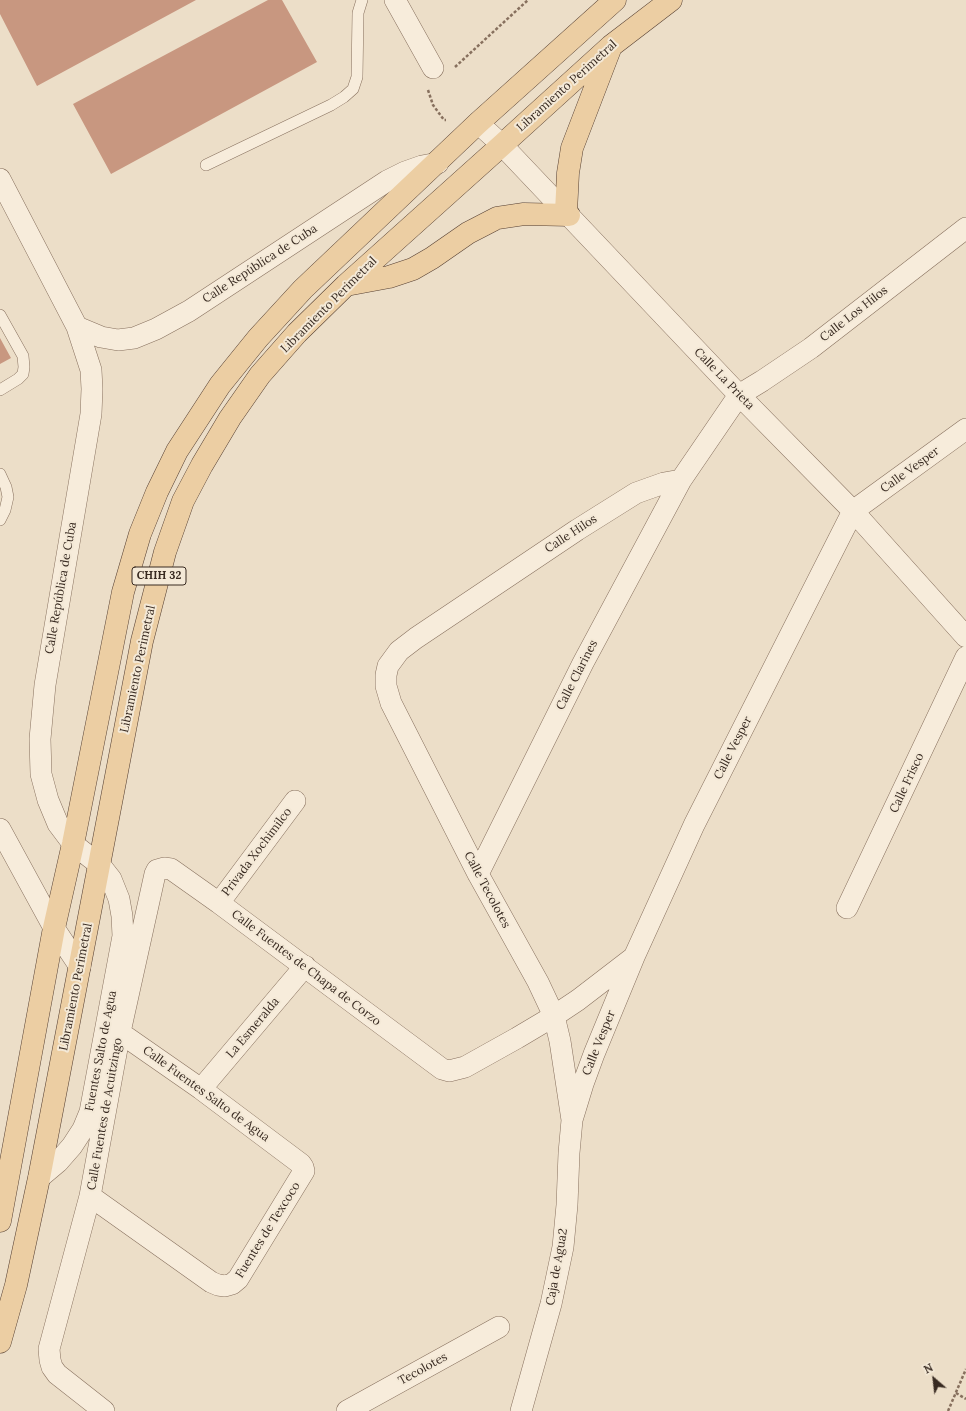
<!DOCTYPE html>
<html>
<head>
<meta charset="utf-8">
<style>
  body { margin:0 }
  #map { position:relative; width:966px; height:1411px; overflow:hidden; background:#ecdec8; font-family:Lora,serif }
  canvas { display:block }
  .north { position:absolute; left:914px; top:1359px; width:40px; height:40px; -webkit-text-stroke:3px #f4e9d7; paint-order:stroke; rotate:332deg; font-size:11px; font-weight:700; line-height:16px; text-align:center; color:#382a21 }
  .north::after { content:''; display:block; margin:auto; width:14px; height:18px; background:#382a21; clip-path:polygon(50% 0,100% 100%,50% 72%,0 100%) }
</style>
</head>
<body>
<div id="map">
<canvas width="966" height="1411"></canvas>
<div class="north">N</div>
</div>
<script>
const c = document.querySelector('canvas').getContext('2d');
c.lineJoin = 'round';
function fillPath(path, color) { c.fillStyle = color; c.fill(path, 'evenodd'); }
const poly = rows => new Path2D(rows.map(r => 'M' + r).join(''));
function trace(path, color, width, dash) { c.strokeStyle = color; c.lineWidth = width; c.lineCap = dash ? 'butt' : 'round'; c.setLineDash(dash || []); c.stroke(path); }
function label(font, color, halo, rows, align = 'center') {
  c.font = font + ' Lora,serif'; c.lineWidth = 4; c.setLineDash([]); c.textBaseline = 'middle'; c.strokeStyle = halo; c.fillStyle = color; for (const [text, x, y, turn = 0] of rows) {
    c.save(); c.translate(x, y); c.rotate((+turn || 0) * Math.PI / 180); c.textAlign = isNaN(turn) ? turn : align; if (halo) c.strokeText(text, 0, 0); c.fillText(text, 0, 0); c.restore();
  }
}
const building = poly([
  [0,0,196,0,37,86,0,14],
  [268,0,282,0,317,62,111,174,73,104],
  [0,338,11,358,0,364]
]);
const path = poly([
  [455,67,528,0],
  [428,90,433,105,444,120,446,120],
  [956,1393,966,1399],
  [948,1411,966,1369]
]);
const lane = poly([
  [206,165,331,105,344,97,353,89,357,77,358,13,362,0],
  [0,315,23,356,24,367,23,374,18,379,0,390],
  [0,474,6,487,8,497,5,510,0,520]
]);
const street = poly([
  [395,0,433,68],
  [478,123,502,145,739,395,853,511,966,637],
  [0,179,77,327,91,370,92,389,91,414,45,685,40,739,41,774,48,800,58,824,73,844,100,865,111,879,119,899,122,916,123,936,90,1112,83,1129,72,1146,58,1162,39,1178],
  [77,327,101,337,118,340,134,338,156,329,189,311,387,181,405,172,422,166,438,163],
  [0,829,54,928,80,967],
  [478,874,583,663,681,480],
  [219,903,295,801],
  [847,908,966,657],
  [201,1089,305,966],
  [572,1120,560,1041,554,1016,538,982,478,874,391,703,386,686,386,675,388,666,399,651,416,638,577,530,636,493,664,483,681,480,739,395,762,381,811,348,966,228],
  [90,1196,211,1282,218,1285,225,1286,232,1284,238,1279,304,1171,303,1167,301,1164,201,1089,109,1025],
  [104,1411,57,1374,52,1367,50,1360,49,1349,90,1196,120,1032,155,874,157,870,164,868,171,869,219,903,442,1069,449,1071,465,1067,517,1038,554,1016,578,1000,634,957],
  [347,1411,499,1327],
  [521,1411,551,1304,563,1247,567,1205,569,1153,572,1120,583,1084,594,1054,634,957,694,825,853,511,966,429]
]);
const primary = poly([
  [566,212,568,173,572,148,610,49],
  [346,285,389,277,413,269,432,258,468,233,497,218,524,214,569,215],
  [0,1221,54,928,73,844,123,592,140,534,157,492,177,451,220,385,258,338,303,289,478,123,615,0],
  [0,1342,16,1285,39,1178,142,641,165,552,183,501,202,465,230,418,260,375,297,333,346,285,502,145,611,46,671,0]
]);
const shields = [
  [159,576,54]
];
const shieldNames = [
  ["CHIH 32",159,576]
];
const streetNames = [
  ["Libramiento Perimetral",567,86,-42],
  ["Calle República de Cuba",260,264,-33],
  ["Libramiento Perimetral",329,305,-45],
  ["Calle Los Hilos",854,314,-38],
  ["Calle La Prieta",724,379,46],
  ["Calle Vesper",910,470,-36],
  ["Calle Hilos",571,534,-33],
  ["Calle República de Cuba",61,588,-80],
  ["Libramiento Perimetral",138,669,-78],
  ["Calle Clarines",577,675,-63],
  ["Calle Vesper",733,748,-63],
  ["Calle Frisco",907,783,-65],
  ["Privada Xochimilco",257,852,-53],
  ["Calle Tecolotes",487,890,62],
  ["Calle Fuentes de Chapa de Corzo",306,968,37],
  ["Libramiento Perimetral",76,987,-79],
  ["La Esmeralda",253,1028,-50],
  ["Calle Vesper",599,1043,-68],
  ["Fuentes Salto de Agua",101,1051,-79],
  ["Calle Fuentes Salto de Agua",206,1094,36],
  ["Calle Fuentes de Acuitzingo",105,1114,-80],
  ["Fuentes de Texcoco",268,1230,-58],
  ["Caja de Agua2",557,1267,-80],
  ["Tecolotes",423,1369,-29]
];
fillPath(building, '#c89780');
trace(lane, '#87705e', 12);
trace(street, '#87705e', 22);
trace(primary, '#553f32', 23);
trace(path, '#87705e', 2.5, [3, 2]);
trace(lane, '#f7ecdb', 11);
trace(street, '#f7ecdb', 21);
trace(primary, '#eccea3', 22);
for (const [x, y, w] of shields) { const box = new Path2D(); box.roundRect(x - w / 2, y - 9, w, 18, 3); c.fillStyle = '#f4e9d7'; c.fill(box); trace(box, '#382a21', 1); }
label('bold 11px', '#382a21', null, shieldNames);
label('12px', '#382a21', '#f4e9d7', streetNames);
</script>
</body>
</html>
